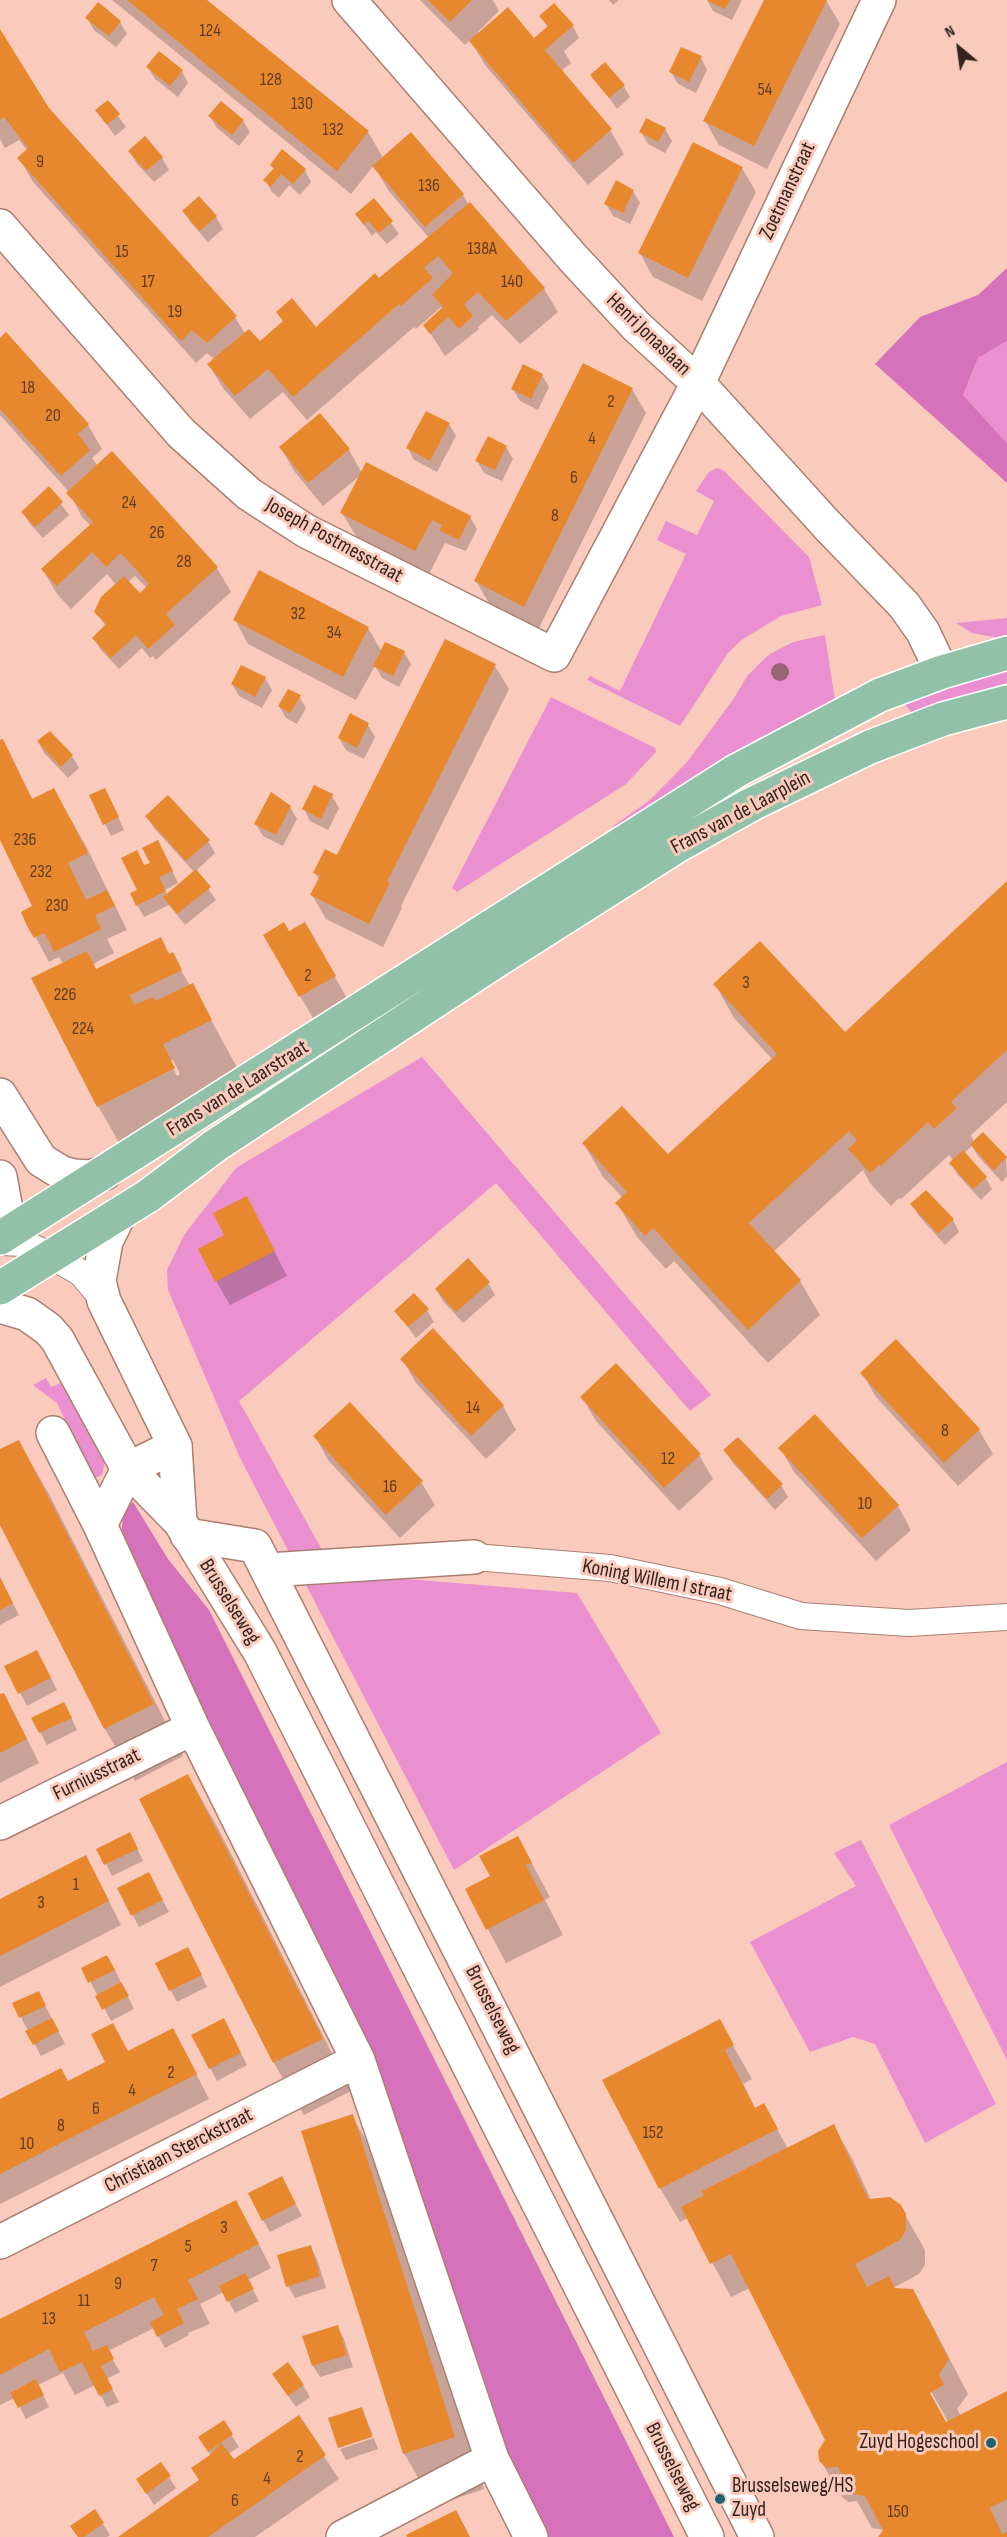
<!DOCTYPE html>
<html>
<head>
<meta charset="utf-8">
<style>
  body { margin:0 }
  #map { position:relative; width:1007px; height:2537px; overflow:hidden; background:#facbbc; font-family:"Sofia Sans Condensed",sans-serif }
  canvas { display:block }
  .north { position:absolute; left:929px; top:18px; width:60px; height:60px; -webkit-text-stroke:4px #facbbc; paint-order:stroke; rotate:331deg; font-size:16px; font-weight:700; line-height:24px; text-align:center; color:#34231d }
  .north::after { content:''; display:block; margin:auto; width:21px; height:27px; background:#34231d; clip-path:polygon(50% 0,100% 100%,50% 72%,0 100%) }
</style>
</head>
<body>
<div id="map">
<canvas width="1007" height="2537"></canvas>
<div class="north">N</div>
</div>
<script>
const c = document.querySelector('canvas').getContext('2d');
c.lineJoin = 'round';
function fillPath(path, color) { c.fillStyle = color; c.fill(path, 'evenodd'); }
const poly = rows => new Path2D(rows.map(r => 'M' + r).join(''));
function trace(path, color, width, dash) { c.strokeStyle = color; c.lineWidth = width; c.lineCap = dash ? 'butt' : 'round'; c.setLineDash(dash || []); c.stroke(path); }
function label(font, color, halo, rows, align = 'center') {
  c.font = font + ' "Sofia Sans Condensed",sans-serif'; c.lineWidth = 6; c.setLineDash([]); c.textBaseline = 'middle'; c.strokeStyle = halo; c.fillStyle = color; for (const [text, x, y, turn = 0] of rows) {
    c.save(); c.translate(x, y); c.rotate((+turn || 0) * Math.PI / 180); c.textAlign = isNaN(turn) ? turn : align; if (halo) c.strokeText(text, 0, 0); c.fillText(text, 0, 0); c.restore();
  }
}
const green = poly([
  [1007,341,1007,443,963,395,978,358],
  [717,468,723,470,809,557,822,605,781,616,740,641,728,653,680,726,587,680,590,676,620,691,686,554,657,540,666,521,697,535,714,501,696,491,708,473],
  [1007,618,1007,638,1003,639,972,633,956,623],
  [825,635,835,700,616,832,613,826,650,800,688,761,734,698,748,675,761,662,770,654,793,642],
  [1007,668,1007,683,912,713,903,702,940,688],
  [551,697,651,746,655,748,656,752,626,784,457,892,452,888],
  [422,1057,711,1395,690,1411,496,1183,239,1401,335,1573,577,1593,661,1733,454,1870,240,1458,168,1290,167,1270,184,1235,236,1168],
  [46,1378,51,1387,63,1382,105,1461,102,1475,98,1477,94,1477,90,1473,57,1403,33,1385],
  [1007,1762,1007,2060,889,1825],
  [861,1840,996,2104,925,2143,875,2044,853,2037,810,2052,750,1942,856,1886,834,1853]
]);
const forest = poly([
  [1007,268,1007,341,978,358,963,395,1007,443,1007,483,875,364,920,317,978,295],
  [133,1502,168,1559,209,1610,674,2537,547,2537,503,2450,363,2039,121,1548,123,1509]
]);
const shadow = poly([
  [112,0,204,0,368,132,382,156,379,162,411,134,463,195,469,205,544,289,558,312,520,344,492,315,478,327,479,329,445,356,425,325,443,310,441,307,416,329,414,327,307,420,283,392,250,419,223,388,209,365,215,360,207,353,196,363,33,182,19,158,27,150,19,140,5,148,0,139,0,32,48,109,235,317,245,334,260,343,284,322,278,312,316,329,429,238,388,190,374,165,351,194],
  [420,0,493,0,499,11,478,32,480,34,534,40,548,28,541,16,573,26,579,38,564,51,571,63,561,71,610,130,624,154,588,185,485,65,470,40,465,45],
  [609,0,619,0,613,5],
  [707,0,742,0,732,20,713,11],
  [766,0,826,0,840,24,767,169,719,145,705,121],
  [87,18,120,22,127,34,116,47,94,30],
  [701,58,707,70,696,93,678,84,671,72],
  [148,67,182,71,188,83,178,97,155,79],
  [592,75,623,85,630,97,617,109],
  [108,102,126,127,115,136,97,111],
  [210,116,243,121,250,132,239,146,217,128],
  [665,129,672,141,665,153,648,144,641,132],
  [130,152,162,158,169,170,154,182,137,164],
  [272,165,305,170,311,182,300,195,289,185,279,198,272,192,265,180,274,169],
  [742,168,756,192,702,301,653,277,640,253],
  [633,191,640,203,630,224,613,216,606,204],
  [374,200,399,234,387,244,376,232,372,236,357,215],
  [184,211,216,217,223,229,208,242,191,223],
  [0,340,88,425,102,449,92,458,98,466,112,453,217,568,231,592,156,660,153,656,150,658,142,648,119,669,101,650,94,638,106,627,96,611,116,585,107,574,71,609,57,594,43,570,91,526,82,517,69,492,0,415],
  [135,576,147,588,140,595,128,582],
  [542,375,549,387,538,410,520,401,513,389],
  [632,389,646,413,538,630,490,605,476,581],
  [320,415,349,450,362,473,470,517,477,529,466,551,445,543,429,574,356,536,342,513,361,475,323,506,294,471,281,448],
  [449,424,456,436,437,472,414,460,408,448],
  [506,447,513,459,502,481,484,473,477,461],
  [49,488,69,515,43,538,30,524,23,512],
  [235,620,368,628,382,652,404,652,411,664,399,687,382,678,375,666,356,700,248,644],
  [495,666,509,689,401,906,402,908,383,947,326,919,312,895,319,880,315,873,338,857],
  [265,678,272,690,262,708,239,696,232,684],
  [299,696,306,708,297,724,286,718,279,706],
  [350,715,368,725,375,737,364,759,346,750,339,738],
  [2,741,33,800,54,790,86,846,127,930,107,939,114,953,93,964,96,970,160,939,170,955,172,954,190,986,192,985,240,1073,192,1096,204,1121,128,1158,98,1106,63,964,59,957,49,962,29,925,34,907,0,836,0,742],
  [169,1060,173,1060,180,1074,177,1076],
  [38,742,72,756,79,768,68,778,45,754],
  [315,787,332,796,339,808,328,830,310,821,304,809],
  [91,796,111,801,124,830,111,836],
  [290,807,297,819,283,846,263,836,256,824],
  [147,817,208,841,215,853,196,871,216,900,185,925,169,905,144,917,137,905,144,866,152,864,164,854,178,883,165,890,167,895,194,872,154,828],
  [1007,883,1007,1102,971,1135,974,1142,983,1134,1006,1158,1007,1176,1002,1182,978,1156,972,1146,964,1153,985,1177,992,1189,981,1200,958,1175,951,1164,954,1161,949,1155,901,1199,899,1198,891,1206,870,1183,863,1170,773,1252,800,1281,820,1315,768,1363,674,1261,666,1269,637,1237,617,1203,623,1198,603,1177,584,1144,667,1156,773,1060,734,1018,715,984,845,1034],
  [305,924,348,1000,314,1020,265,935,288,933],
  [247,1198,287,1276,230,1305,216,1281,226,1236],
  [912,1205,953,1220,959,1232,945,1245,919,1216],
  [488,1283,495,1295,463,1323,443,1301,436,1289],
  [427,1310,434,1322,416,1338,396,1311],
  [896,1341,979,1430,993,1454,958,1486,876,1397,862,1373],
  [402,1359,503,1406,516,1430,486,1459,416,1383],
  [582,1397,699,1455,713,1479,679,1511,596,1421],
  [315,1436,421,1482,435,1505,400,1538,328,1460],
  [19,1442,49,1494,183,1756,135,1781,105,1729,0,1521,0,1451],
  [780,1448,898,1506,911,1530,876,1561,794,1472],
  [725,1451,781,1485,788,1497,775,1510,732,1462],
  [0,1580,19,1615,0,1625],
  [44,1664,57,1690,27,1706,6,1666],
  [0,1695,17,1719,39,1763,0,1783],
  [70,1715,77,1730,47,1745,33,1719],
  [188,1776,218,1828,351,2091,304,2115,274,2063,141,1799],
  [518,1838,550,1897,545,1900,563,1935,506,1963,467,1890,492,1877],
  [136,1846,143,1861,112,1876,106,1864],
  [99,1881,121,1925,0,1987,0,1900],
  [155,1886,169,1912,139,1927,119,1889],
  [194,1960,207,1987,177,2002,157,1964],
  [83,1968,114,1968,134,2009,111,2021],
  [14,2004,45,2005,65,2044,41,2056],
  [719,2021,752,2079,743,2084,756,2110,764,2105,788,2149,833,2126,853,2160,871,2200,900,2206,925,2250,925,2265,919,2274,891,2289,912,2290,932,2325,968,2394,957,2409,961,2416,1007,2393,1007,2537,880,2537,885,2530,872,2528,857,2501,848,2502,842,2497,822,2463,827,2440,750,2288,731,2297,688,2218,680,2222,660,2188],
  [928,2386,949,2423,946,2423,925,2387],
  [230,2032,247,2065,217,2081,193,2036],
  [128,2052,186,2054,209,2099,0,2204,0,2101,68,2083],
  [352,2116,382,2168,484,2489,434,2506,404,2453],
  [288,2190,302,2216,270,2232,263,2220],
  [249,2225,271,2268,248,2280,259,2301,235,2313,224,2292,200,2304,210,2324,188,2333,189,2335,165,2348,154,2328,108,2351,120,2372,107,2379,119,2402,107,2407,95,2385,75,2395,63,2373,38,2385,49,2407,26,2419,15,2398,0,2405,0,2321],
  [310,2247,317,2259,326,2288,295,2298,288,2286],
  [337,2327,344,2339,353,2367,320,2377,313,2366],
  [303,2385,310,2397,296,2407,281,2386],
  [362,2409,373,2435,339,2448,330,2419],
  [298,2417,339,2479,255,2537,120,2537,200,2481,211,2456,207,2450,223,2422,239,2447,228,2454,233,2462],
  [374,2438,378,2449,346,2460,340,2449],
  [169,2477,176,2488,154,2505,145,2491],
  [103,2524,110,2535,107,2537,78,2537,72,2526]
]);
const building = poly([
  [127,0,207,0,369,131,337,171],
  [428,0,472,0,450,22],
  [706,0,730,0,725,9],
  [764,0,827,0,754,146,703,121],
  [98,2,121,21,109,36,85,18],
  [554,3,574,25,545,50,612,129,573,163,469,41,508,7,534,38,548,26,539,16],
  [0,29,49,108,237,316,207,343,192,330,181,341,17,158,28,148,4,117,0,120],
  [681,47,702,56,689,82,669,72],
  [159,51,183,70,170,86,146,67],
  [605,62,625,85,609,98,590,75],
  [108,100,120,114,107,125,95,110],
  [221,101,244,120,232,135,208,116],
  [646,118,666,128,658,142,639,132],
  [411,132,464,194,425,227,372,166],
  [145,136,163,157,146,171,128,151],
  [693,142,743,167,688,278,638,253],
  [282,149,306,169,293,184,281,174,271,187,263,180,274,168,270,165],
  [616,180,634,190,623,213,604,204],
  [199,196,217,216,200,231,182,211],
  [374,198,393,221,379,233,368,221,364,225,355,214],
  [470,202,545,288,506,321,478,292,464,304,473,316,459,329,448,317,430,334,423,325,443,307,432,295,453,273,438,256,424,268,433,278,401,306,399,304,293,397,268,369,235,396,207,364,249,329,260,341,283,321,276,312,292,298,316,327,375,273,379,278],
  [6,332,89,424,78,434,90,450,61,476,0,409,0,338],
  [583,363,633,388,524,607,474,581],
  [523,364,543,374,531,399,511,389],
  [426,411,450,423,430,461,406,448],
  [320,413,350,449,308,483,279,447],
  [488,436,507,446,495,470,475,461],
  [112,451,218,567,166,614,175,625,148,649,136,635,111,658,92,638,106,624,94,612,101,597,124,576,140,593,149,584,121,553,106,567,92,552,57,586,41,569,93,522,66,493],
  [366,462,471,516,459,540,439,530,442,525,432,520,415,551,340,513],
  [49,486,63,502,35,527,21,512],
  [259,570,369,627,343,677,233,620],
  [445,639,496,664,387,882,390,883,369,924,310,895,320,876,313,873,325,849,337,855],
  [385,642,405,651,393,676,373,666],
  [241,665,266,677,255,697,231,684],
  [288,689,301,695,290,713,278,706],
  [350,713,369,723,357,748,338,738],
  [50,731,73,755,61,767,37,741],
  [3,739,32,799,54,788,73,824,88,853,68,863,86,900,107,890,115,906,95,915,101,929,54,952,45,933,34,938,27,926,21,912,32,906,0,840,0,740],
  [314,785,333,794,321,819,302,809],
  [105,788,119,817,103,825,89,795],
  [271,792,291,806,276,835,254,824],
  [168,795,210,840,186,861,145,816],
  [158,840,173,871,159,877,166,891,136,906,130,893,137,890,121,858,137,850,144,865,150,863,142,848],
  [196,869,211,887,177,914,163,897],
  [1007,881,1007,1050,951,1102,957,1108,934,1129,928,1122,881,1166,879,1165,870,1173,848,1149,857,1140,849,1131,749,1223,801,1280,748,1330,653,1228,645,1236,615,1203,627,1192,582,1143,622,1106,668,1154,777,1054,713,984,760,941,845,1032],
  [284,922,289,931,305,922,336,976,299,997,263,935],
  [161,937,169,954,173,952,182,970,130,995,134,1005,153,997,155,1001,193,983,212,1020,163,1044,175,1068,97,1107,31,978,87,951,96,969],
  [983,1132,1007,1157,994,1171,970,1144],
  [963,1150,987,1177,973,1189,949,1163],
  [926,1190,954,1219,938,1234,910,1204],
  [247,1196,275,1251,215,1282,198,1249,224,1235,213,1213],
  [468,1258,490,1282,456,1312,435,1289],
  [414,1293,429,1309,408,1327,394,1311],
  [433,1328,504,1405,471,1436,400,1359],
  [896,1339,980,1429,944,1463,860,1373],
  [616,1363,701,1454,664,1488,580,1397],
  [350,1402,423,1481,386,1515,313,1436],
  [815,1414,899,1505,862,1538,778,1448],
  [738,1437,783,1484,767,1499,723,1450],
  [19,1440,154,1704,104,1729,0,1525,0,1449],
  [0,1577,13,1603,0,1610],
  [37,1650,51,1678,18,1694,4,1666],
  [4,1693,27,1739,0,1753,0,1694],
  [64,1702,72,1718,39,1733,31,1718],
  [188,1774,323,2039,273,2063,139,1799],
  [130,1832,138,1849,104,1865,96,1849],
  [518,1836,532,1863,526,1865,544,1900,486,1930,465,1889,490,1876,479,1856],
  [86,1855,109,1901,0,1956,0,1899],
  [149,1872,163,1900,131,1916,117,1888],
  [188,1947,202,1975,169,1991,155,1963],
  [107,1955,115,1970,88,1983,81,1968],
  [121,1982,129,1996,102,2010,95,1996],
  [39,1991,46,2006,19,2018,12,2003],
  [52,2018,59,2031,33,2045,25,2031],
  [224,2018,241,2053,209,2069,191,2035],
  [720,2019,734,2045,725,2050,755,2108,764,2103,778,2129,659,2189,602,2080],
  [113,2023,128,2051,173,2028,197,2074,0,2174,0,2099,61,2068,68,2081,105,2062,91,2034],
  [353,2114,455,2437,403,2454,301,2131],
  [834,2124,868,2199,890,2197,901,2205,906,2214,906,2230,900,2240,855,2264,867,2287,889,2276,895,2288,913,2289,949,2359,939,2374,944,2385,930,2393,946,2422,1007,2391,1007,2499,990,2508,1002,2534,1007,2532,1007,2537,878,2537,883,2530,865,2496,851,2494,838,2467,827,2468,819,2461,818,2451,825,2440,731,2254,710,2264,681,2207,704,2195,702,2191],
  [282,2176,296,2204,262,2221,248,2193],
  [236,2200,259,2244,188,2280,198,2299,177,2309,184,2323,157,2337,150,2322,164,2315,154,2297,84,2332,93,2351,107,2345,114,2359,101,2366,113,2389,99,2396,82,2362,60,2372,49,2349,0,2375,0,2319],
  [311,2245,320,2276,286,2287,277,2255],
  [245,2273,254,2289,227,2302,219,2286],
  [338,2325,347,2355,312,2366,302,2336],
  [288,2362,304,2385,288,2396,272,2374],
  [36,2379,44,2395,18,2408,10,2393],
  [362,2407,372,2437,338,2448,328,2418],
  [299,2415,326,2455,208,2537,118,2537,199,2480,191,2468,210,2455,221,2443,234,2459],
  [224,2420,233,2434,208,2452,198,2437],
  [161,2462,171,2476,146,2494,136,2479],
  [95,2509,104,2523,84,2537,78,2537,70,2526],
  [456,2510,470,2537,407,2537,406,2535]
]);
const service = poly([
  [0,1242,23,1243,52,1256,81,1273,104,1300],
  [474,1557,610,1568,720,1591,801,1616,909,1623,1007,1617]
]);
const pedestrian = poly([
  [268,1570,474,1557]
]);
const minor = poly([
  [349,0,573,258,636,326,698,383,827,525,904,605,923,632,942,672],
  [0,226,181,433,249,494,306,531,554,655,698,383,879,0],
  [53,1433,100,1525,193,1728,358,2060,492,2459,531,2537],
  [100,1525,128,1469,175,1446],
  [187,1535,255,1546,757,2537],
  [0,1823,193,1728],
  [0,2242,358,2060],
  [343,2537,492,2459]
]);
const tertiary = poly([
  [0,1095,41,1160,62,1173,74,1176,89,1177,105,1173],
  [0,1177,5,1204,5,1217,0,1230],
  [120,1213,106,1241,99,1281,104,1301,175,1446,180,1522],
  [0,1306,27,1314,48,1329,57,1339,128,1469,180,1522,260,1652,707,2537]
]);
const primary = poly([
  [0,1238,736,771,880,695,942,672,1007,653],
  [0,1288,148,1196,216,1145,493,963,677,846,752,804,870,747,943,719,1007,702]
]);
const trees = [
  [780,672]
];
const markers = [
  [991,2443,6,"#1e6274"],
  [720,2499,6,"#1e6274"]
];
const numberNames = [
  ["124",210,31],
  ["128",271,80],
  ["54",765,90],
  ["130",302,104],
  ["132",333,130],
  ["9",40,162],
  ["136",429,186],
  ["138A",482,249],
  ["15",122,252],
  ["17",148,282],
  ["140",512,282],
  ["19",175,312],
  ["18",28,388],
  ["2",611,402],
  ["20",53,416],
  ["4",592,439],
  ["6",574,478],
  ["24",129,503],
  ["8",555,516],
  ["26",157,533],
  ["28",184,562],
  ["32",298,614],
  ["34",334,633],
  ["236",25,840],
  ["232",41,872],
  ["230",57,906],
  ["2",308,976],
  ["3",746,983],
  ["226",65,995],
  ["224",83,1029],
  ["14",473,1408],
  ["8",945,1431],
  ["12",668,1459],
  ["16",390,1487],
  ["10",865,1504],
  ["1",76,1885],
  ["3",41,1903],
  ["2",171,2073],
  ["4",132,2091],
  ["6",96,2109],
  ["8",61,2126],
  ["152",653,2133],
  ["10",27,2144],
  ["3",224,2228],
  ["5",188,2247],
  ["7",154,2266],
  ["9",118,2284],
  ["11",84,2301],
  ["13",49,2319],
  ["2",300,2457],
  ["4",267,2479],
  ["6",235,2501],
  ["150",898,2512]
];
const streetNames = [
  ["Zoetmanstraat",788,191,-65],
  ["Henri Jonaslaan",648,335,44],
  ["Joseph Postmesstraat",334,541,29],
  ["Frans van de Laarplein",741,813,-28],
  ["Frans van de Laarstraat",238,1089,-32],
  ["Koning Willem I straat",657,1581,11],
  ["Brusselseweg",229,1602,58],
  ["Furniusstraat",97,1775,-26],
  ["Brusselseweg",492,2010,63],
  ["Christiaan Sterckstraat",179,2151,-27],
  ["Brusselseweg",672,2467,63]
];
const poiNames = [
  ["Zuyd Hogeschool",979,2443],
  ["Brusselseweg/HS",732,2487,"left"],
  ["Zuyd",732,2511,"left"]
];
fillPath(green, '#ea90d0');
fillPath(forest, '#d672bb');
fillPath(shadow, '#0003');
fillPath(building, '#e7872e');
trace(service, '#aa7f71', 28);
trace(pedestrian, '#aa7f71', 36);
trace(minor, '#aa7f71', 36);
trace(tertiary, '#aa7f71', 36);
trace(primary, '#fff', 36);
trace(service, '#fff', 26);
trace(pedestrian, '#fff', 33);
trace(minor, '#fff', 33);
trace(tertiary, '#fff', 33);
trace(primary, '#91c2a9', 33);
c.fillStyle = '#9b6377';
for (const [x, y] of trees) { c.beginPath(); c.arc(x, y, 9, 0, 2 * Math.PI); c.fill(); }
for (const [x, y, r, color] of markers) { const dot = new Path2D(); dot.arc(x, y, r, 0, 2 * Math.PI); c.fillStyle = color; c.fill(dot); trace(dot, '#facbbc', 2); }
label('18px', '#613c21', null, numberNames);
label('21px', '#34231d', '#facbbc', streetNames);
label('21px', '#34231d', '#facbbc', poiNames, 'right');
</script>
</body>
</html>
